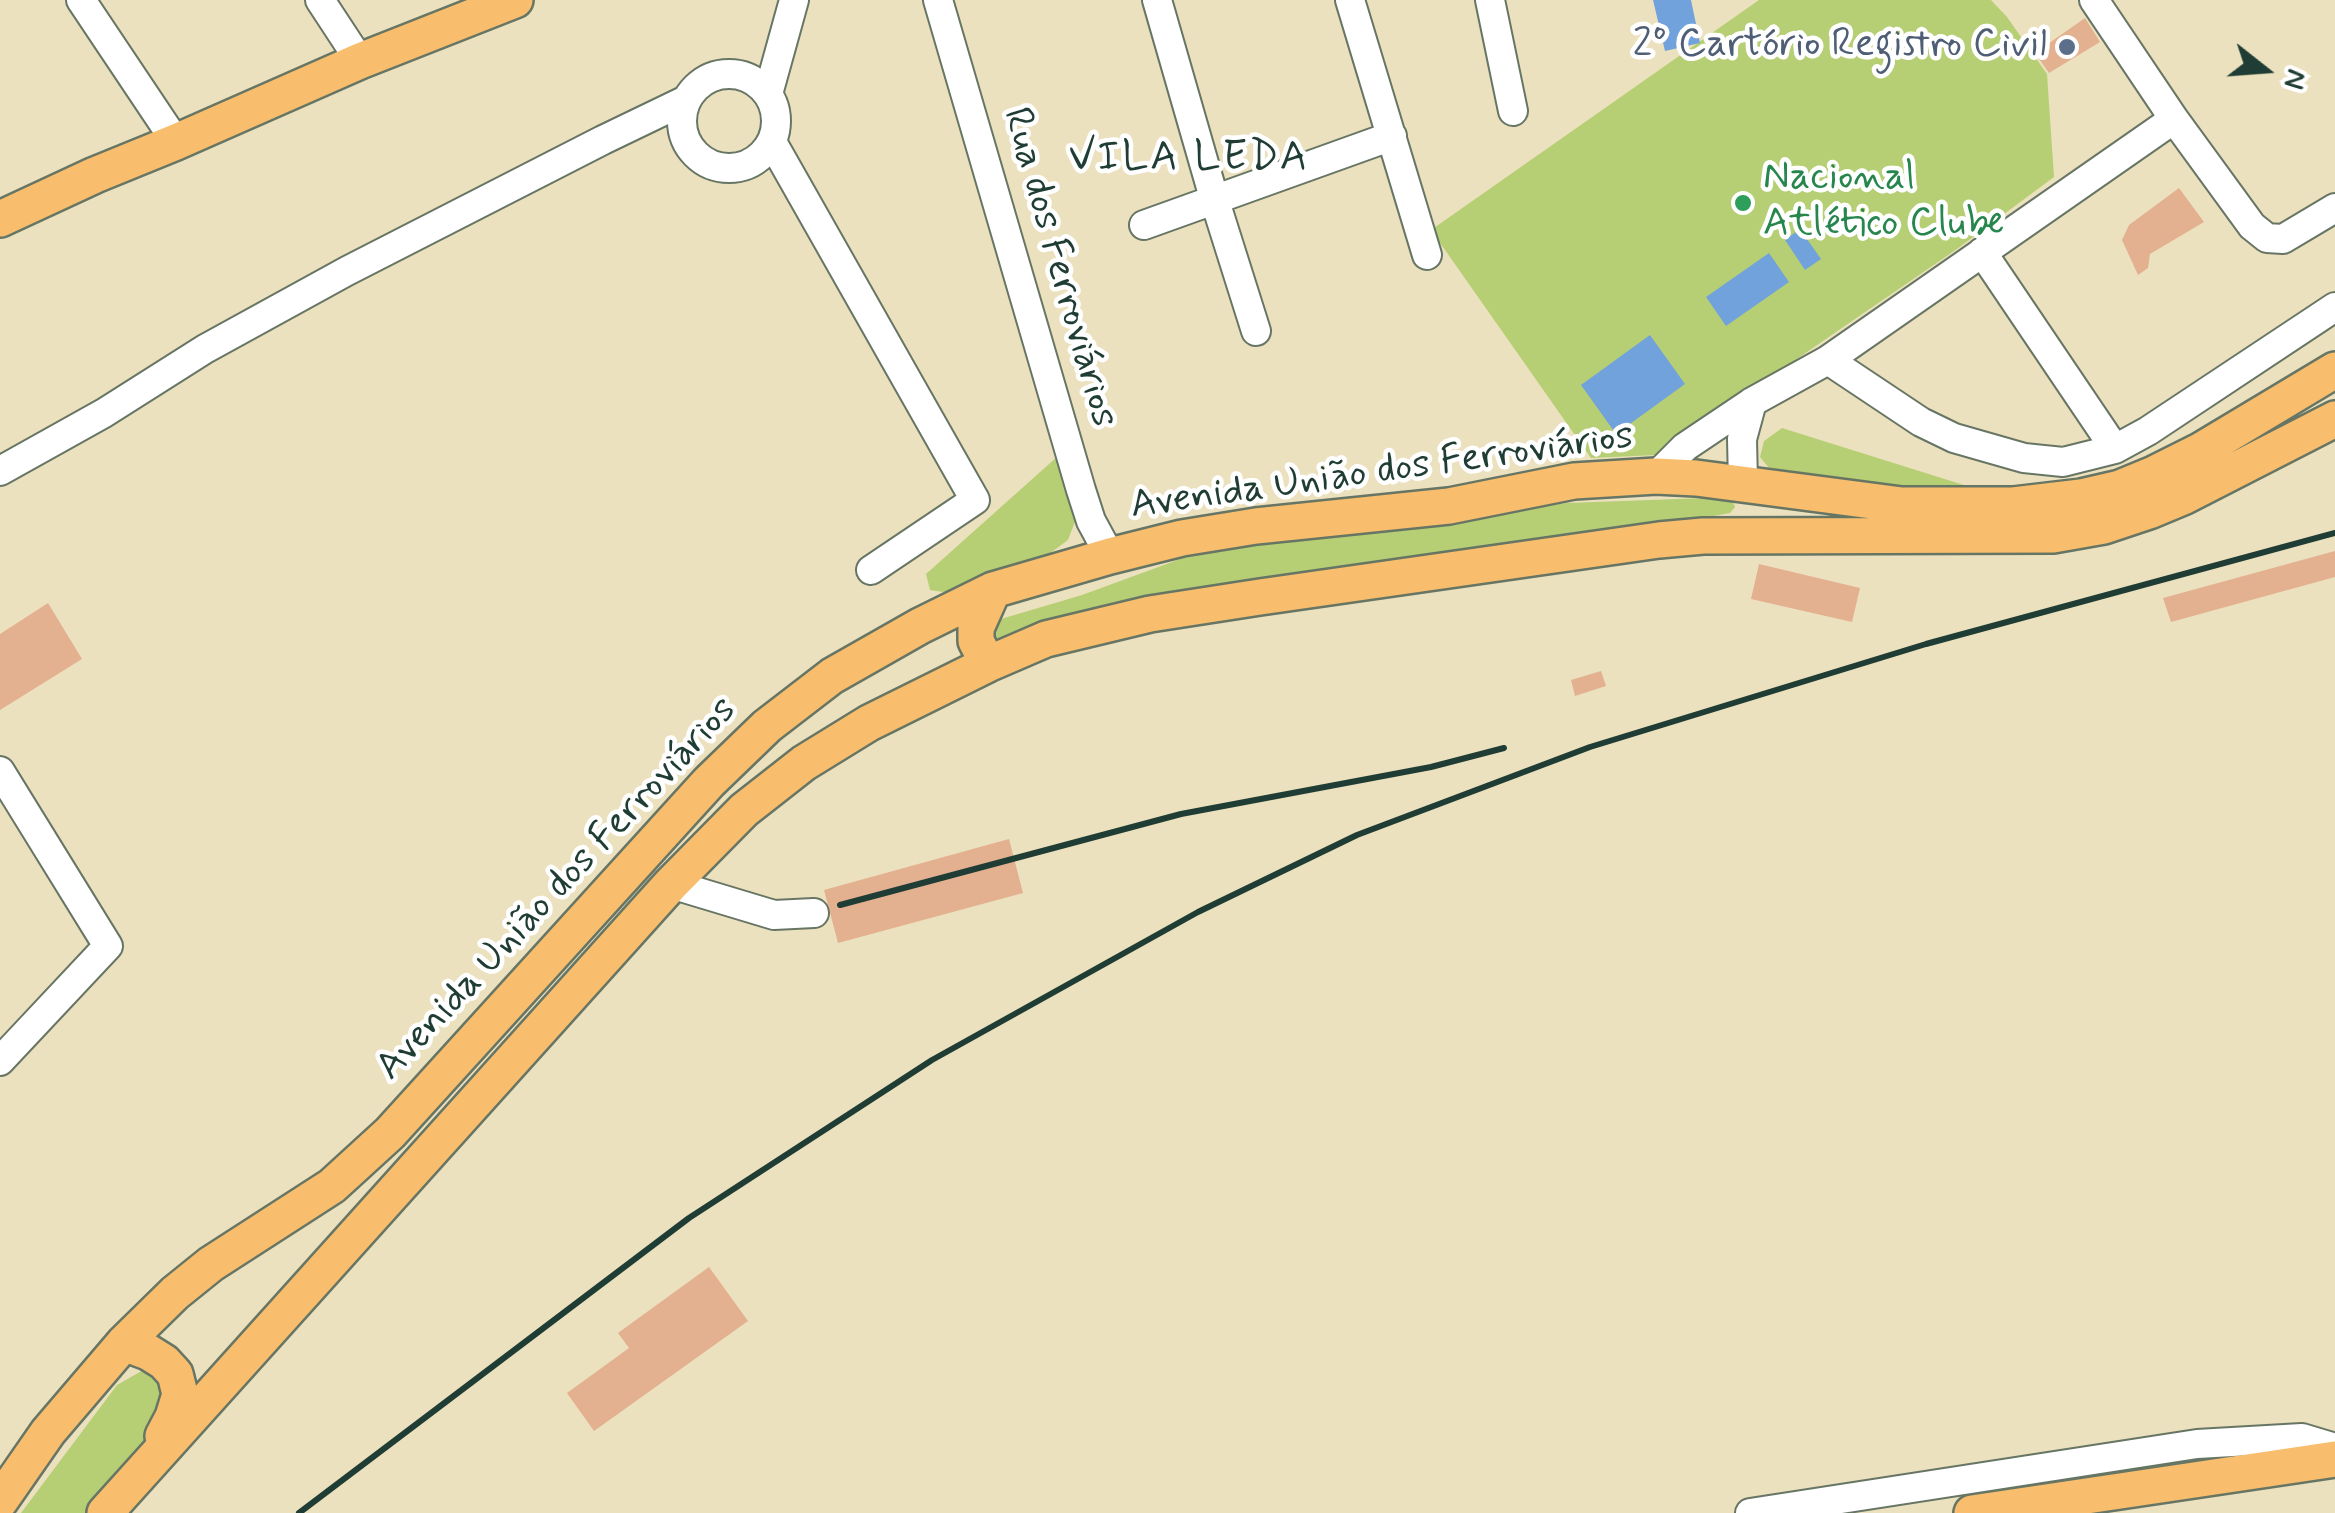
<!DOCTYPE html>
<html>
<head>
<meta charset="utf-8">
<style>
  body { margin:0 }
  #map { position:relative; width:2335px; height:1513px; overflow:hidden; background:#ece1be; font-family:Mynerve,sans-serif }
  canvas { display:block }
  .north { position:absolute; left:2215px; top:20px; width:100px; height:100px; -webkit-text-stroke:8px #fff; paint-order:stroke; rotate:107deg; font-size:28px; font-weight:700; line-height:40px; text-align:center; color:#1f3d34 }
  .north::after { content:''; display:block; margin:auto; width:35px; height:45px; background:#1f3d34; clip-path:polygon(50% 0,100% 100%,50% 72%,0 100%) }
</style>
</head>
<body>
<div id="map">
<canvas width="2335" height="1513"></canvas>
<div class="north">N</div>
</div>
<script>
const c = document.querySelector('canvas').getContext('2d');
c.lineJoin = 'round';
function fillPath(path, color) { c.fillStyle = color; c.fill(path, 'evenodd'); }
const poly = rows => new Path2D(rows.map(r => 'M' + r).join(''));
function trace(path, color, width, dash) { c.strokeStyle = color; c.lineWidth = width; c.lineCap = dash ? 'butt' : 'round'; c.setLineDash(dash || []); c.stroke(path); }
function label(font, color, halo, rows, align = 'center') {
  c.font = font + ' Mynerve,sans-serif'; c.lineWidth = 9; c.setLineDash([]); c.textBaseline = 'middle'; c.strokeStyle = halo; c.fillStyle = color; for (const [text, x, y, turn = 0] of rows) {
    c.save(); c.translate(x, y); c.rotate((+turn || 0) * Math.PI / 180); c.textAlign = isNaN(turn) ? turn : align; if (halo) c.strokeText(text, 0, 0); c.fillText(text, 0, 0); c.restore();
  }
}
const green = poly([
  [1759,0,1991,0,2007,17,2047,74,2054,177,1957,249,1657,455,1591,458,1431,230],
  [1782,428,1983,491,1859,483,1769,468,1760,457,1764,441],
  [1058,456,1076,519,1068,540,1049,554,956,594,930,590,926,574],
  [1704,498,1732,500,1735,507,1730,513,1002,646,990,638,990,628,1001,619,1082,595,1183,558,1308,533,1440,520,1567,503],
  [145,1369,163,1384,167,1409,148,1440,117,1472,89,1513,21,1513,117,1385]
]);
const water = poly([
  [1653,0,1691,0,1700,43,1665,51],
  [1800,229,1821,259,1805,270,1785,240],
  [1769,253,1789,282,1726,326,1706,297],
  [1650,335,1685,384,1616,434,1581,385]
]);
const building = poly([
  [2085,18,2100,42,2049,73,2035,53],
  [2179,188,2204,222,2150,254,2148,268,2138,275,2122,240,2129,225],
  [2335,551,2335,577,2171,622,2163,598],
  [1759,564,1860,588,1852,622,1751,599],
  [48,603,82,659,0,710,0,634],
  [1601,671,1606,686,1575,696,1571,680],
  [1009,839,1023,893,838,943,824,890],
  [709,1267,748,1321,594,1431,567,1393,629,1348,618,1333]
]);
const minor = poly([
  [81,0,176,142],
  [320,0,360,61],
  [938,0,1081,490,1091,521,1110,556],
  [1157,0,1214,198,1256,331],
  [1350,0,1427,255],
  [1490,0,1513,111],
  [2094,0,2174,119,2252,226,2267,238,2283,239,2335,208],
  '682 121a47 47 0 1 1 94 0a47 47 0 1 1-94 0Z',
  [768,94,794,0],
  [772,142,975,500,871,570],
  [1144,225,1392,136],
  [1982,252,2115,449],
  [1828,360,1921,422,1954,438,2024,458,2063,462,2115,449,2148,431,2335,307],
  [0,471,104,413,205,349,347,271,603,140,686,100],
  [1656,476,1685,447,1752,402,1828,360,2174,119],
  [1743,483,1742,439,1752,402],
  [0,771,108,946,0,1061],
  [671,884,774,915,814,913],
  [1750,1513,2197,1444,2302,1438,2335,1448]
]);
const major = poly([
  [0,219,95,175,176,142,360,61,515,0],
  [988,664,976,641,976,628,993,590],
  [124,1343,148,1352,164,1362,175,1374,180,1394,173,1417,163,1436],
  [0,1501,48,1432,124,1343,175,1293,211,1264,332,1186,390,1133,709,782,767,726,832,676,920,626,993,590,1110,556,1182,538,1256,526,1449,506,1574,481,1656,476,1696,478,1902,505,2013,505,2081,497,2120,488,2154,474,2200,451,2335,370],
  [105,1513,671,884,744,810,804,763,869,723,988,664,1046,639,1150,614,1260,597,1659,540,1703,536,2053,535,2104,526,2149,511,2185,496,2335,419],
  [1972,1513,2335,1459]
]);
const rail = poly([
  [840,905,1181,814,1431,767,1504,748],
  [299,1513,689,1218,932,1060,1198,912,1357,835,1590,747,1926,644,2335,533]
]);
const markers = [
  [2067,47,10,"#5c6f8a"],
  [1743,203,10,"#2e9e5b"]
];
const serviceNames = [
  ["2º Cartório Registro Civil",2047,47]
];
const leisureNames = [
  ["Nacional",1763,180],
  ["Atlético Clube",1763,226]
];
const streetNames = [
  ["Rua dos Ferroviários",1058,268,74],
  ["Avenida União dos Ferroviários",1382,473,-8],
  ["Avenida União dos Ferroviários",558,890,-47]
];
const neighbourhoodNames = [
  ["VILA LEDA",1189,160]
];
fillPath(green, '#b6cf74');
fillPath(water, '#71a2db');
fillPath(building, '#e3b090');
trace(minor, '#677664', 32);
trace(major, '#677664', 40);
trace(minor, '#fff', 28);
trace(major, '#f9be6d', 35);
trace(rail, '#1f3d34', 6);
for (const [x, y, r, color] of markers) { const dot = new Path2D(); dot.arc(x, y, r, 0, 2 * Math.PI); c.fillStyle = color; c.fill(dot); trace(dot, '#fff', 4); }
label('40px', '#4e5e75', '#fff', serviceNames, 'right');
label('40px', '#27864d', '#fff', leisureNames, 'left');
label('40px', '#1f3d34', '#fff', streetNames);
c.letterSpacing = '2.5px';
label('42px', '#1f3d34', '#fff', neighbourhoodNames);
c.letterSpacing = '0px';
</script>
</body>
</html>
